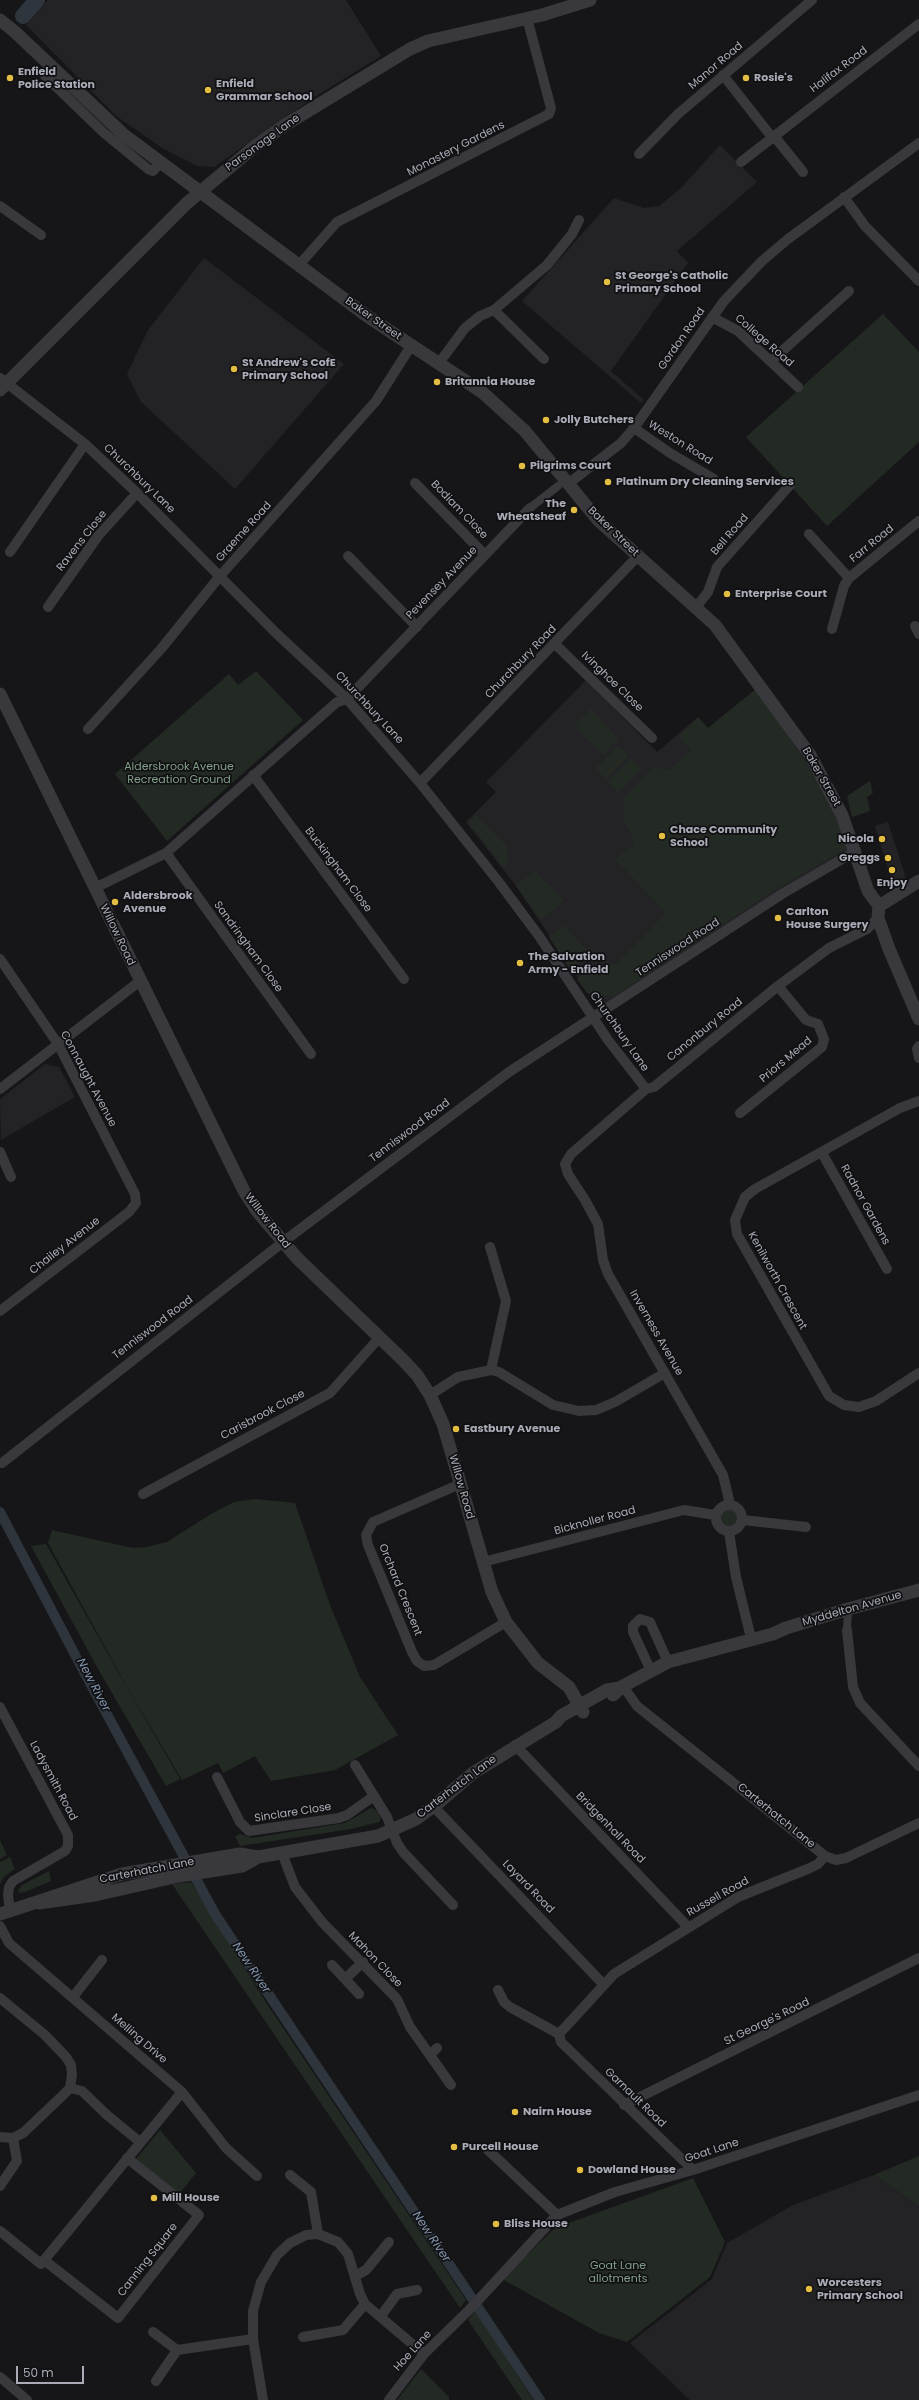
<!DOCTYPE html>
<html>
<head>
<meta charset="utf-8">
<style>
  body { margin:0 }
  #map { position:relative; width:919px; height:2400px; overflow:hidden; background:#161618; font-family:Poppins,sans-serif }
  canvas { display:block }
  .scale { position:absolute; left:16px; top:2366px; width:68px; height:18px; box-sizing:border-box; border:2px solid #a9acb7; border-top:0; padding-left:5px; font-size:12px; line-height:14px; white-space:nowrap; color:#a9acb7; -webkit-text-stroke:3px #111113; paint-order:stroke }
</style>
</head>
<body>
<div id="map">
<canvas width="919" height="2400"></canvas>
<div class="scale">50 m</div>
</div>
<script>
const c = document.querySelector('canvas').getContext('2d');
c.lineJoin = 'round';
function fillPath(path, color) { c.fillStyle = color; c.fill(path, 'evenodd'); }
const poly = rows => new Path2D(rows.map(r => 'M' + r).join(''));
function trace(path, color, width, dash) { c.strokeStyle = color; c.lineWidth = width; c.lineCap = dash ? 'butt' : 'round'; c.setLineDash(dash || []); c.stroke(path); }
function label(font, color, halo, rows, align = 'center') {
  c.font = font + ' Poppins,sans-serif'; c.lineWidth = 3.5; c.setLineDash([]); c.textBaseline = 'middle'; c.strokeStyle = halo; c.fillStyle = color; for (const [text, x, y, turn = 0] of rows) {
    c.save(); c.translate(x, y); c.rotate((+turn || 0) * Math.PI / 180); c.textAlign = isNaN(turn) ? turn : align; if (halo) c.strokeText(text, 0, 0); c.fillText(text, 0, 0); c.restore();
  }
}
const built = poly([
  [48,0,346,0,381,56,313,98,214,167,197,166,162,148,116,116,26,25],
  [720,145,757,182,677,251,688,263,611,371,644,400,641,403,522,301,614,198,644,208,659,206,680,189],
  [204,258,344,364,235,489,141,402,127,374,148,330],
  [586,680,657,752,698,717,708,728,756,689,804,759,840,818,852,850,598,1008,516,886,466,822,496,792,486,782],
  [888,822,906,878,892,882,875,826],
  [45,1064,59,1067,75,1097,1,1140,0,1099],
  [874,2175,919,2206,919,2400,690,2400,630,2343,712,2279,727,2243,793,2205]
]);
const green = poly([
  [883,314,919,352,919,442,827,526,746,437],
  [256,671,303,720,167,841,115,774,229,674,238,685],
  [756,689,804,759,836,817,848,848,778,888,613,997,587,993,577,979,592,967,616,964,666,913,615,859,634,844,630,831,623,821,624,798,654,767,668,770,691,751,679,736,698,717,708,728],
  [591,709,619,739,603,755,574,725],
  [618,746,629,756,606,779,595,768],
  [632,758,641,769,618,792,608,782],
  [870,781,873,793,867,797,870,811,852,817,847,796],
  [476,815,506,845,508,863,504,867,469,823],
  [534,870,564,901,541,920,516,886],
  [563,925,590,953,570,970,549,937],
  [255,1499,295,1503,330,1605,360,1677,398,1735,335,1770,271,1781,255,1756,223,1773,218,1763,182,1780,127,1687,48,1543,52,1530,133,1548,146,1547,167,1542,211,1514,234,1502],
  '720 1518a9 9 0 1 1 18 0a9 9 0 1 1-18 0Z',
  [46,1544,121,1677,180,1779,166,1786,97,1667,31,1546],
  [371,1808,377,1811,381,1818,379,1822,351,1829,240,1846,235,1836,240,1834,252,1838,258,1837,345,1823],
  [0,1840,7,1855,0,1859],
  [10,1857,15,1869,4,1877,0,1884,0,1862],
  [49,1871,51,1881,25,1892,20,1893,18,1891,22,1885],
  [191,1882,267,2004,466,2300,460,2308,172,1884],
  [160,2130,196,2173,179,2194,136,2159],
  [919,2156,919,2206,874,2175],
  [693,2178,725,2242,710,2277,627,2342,599,2333,502,2279,555,2228],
  [475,2311,493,2338,533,2400,522,2400,468,2320],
  [421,2369,449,2397,449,2400,397,2400]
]);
const canal = poly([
  [0,1512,83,1670,215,1914,540,2400]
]);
const river = poly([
  [23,16,37,0]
]);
const pedestrian = poly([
  [530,508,558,486],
  [847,1630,848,1609]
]);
const minor = poly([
  [51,66,45,73,45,76,104,133,148,169,153,171,161,162],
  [723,75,771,136],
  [774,136,803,172],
  [639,154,678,114,812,0],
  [741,162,919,24],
  [844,197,865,226,919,281],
  [0,206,41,235],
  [299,265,337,222,549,114,551,108,527,18],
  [494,310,544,359],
  [712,317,738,331,798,387],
  [771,361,849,291],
  [439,363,465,328,480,316,494,310,547,265,572,234,579,220],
  [0,378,85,444,137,493,277,634,347,699,420,783,498,881,539,936,608,1040,646,1089],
  [634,428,670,453,714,479],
  [415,483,485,555],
  [568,484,621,443,634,428,724,301,762,261,788,239,919,143],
  [809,534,849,578,919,521],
  [10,552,85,444],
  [348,556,417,627],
  [697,606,708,592,717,567,790,485],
  [48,607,98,536,137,493],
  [915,626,919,634],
  [832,629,844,586,849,578],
  [555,644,652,738],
  [88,729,161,649,220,576,376,401,411,346],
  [253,775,404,979],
  [420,783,638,556],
  [166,853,311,1054],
  [95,888,166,853,337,702,347,699,530,508],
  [0,959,58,1044,135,1194,136,1203,129,1212,0,1311],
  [919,1046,917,1049,919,1058],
  [0,1089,140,981],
  [919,1101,900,1108,755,1189,745,1197,735,1220,737,1234,829,1396,844,1405,859,1407,876,1401,919,1373],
  [740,1113,822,1047,824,1039,818,1024,806,1020,778,986],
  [0,1152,11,1177],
  [822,1153,887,1269],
  [490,1247,506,1301,491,1370],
  [430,1395,458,1377,491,1370,499,1372,553,1405,579,1411,596,1410,615,1402,665,1373],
  [2,1463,283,1242,509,1072,782,894,856,851],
  [460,1484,373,1522,366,1535,368,1545,412,1652,417,1661,424,1666,434,1665,506,1622],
  [143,1494,330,1393,379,1338],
  [730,1504,723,1475,608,1274,603,1260,598,1224,585,1200,568,1174,565,1164,571,1154,646,1089,654,1087,778,986,829,948,867,929,878,918],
  '716 1518a13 13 0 1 1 26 0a13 13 0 1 1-26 0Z',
  [743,1520,806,1527],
  [729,1532,736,1577,750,1634],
  [483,1562,684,1510,715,1515],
  [847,1630,853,1687,860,1703,919,1766],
  [651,1671,633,1632,633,1626,640,1619,650,1622,668,1662],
  [623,1686,637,1706,825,1856],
  [0,1707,68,1835,68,1846,65,1851,13,1881,9,1887,8,1895,10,1911],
  [515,1745,688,1927],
  [355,1765,374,1796],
  [217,1777,240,1822,249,1831,339,1818,347,1815,374,1796,387,1817,397,1843,403,1852,453,1905],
  [434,1807,604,1985],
  [282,1853,295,1887,322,1922,397,1999,410,2027,451,2085],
  [0,1926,9,1943,182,2092,226,2148,257,2176],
  [332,1965,345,1979],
  [498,1990,504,2002,510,2007,559,2034],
  [359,1994,345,1979,363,1962],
  [73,1997,102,1960],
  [0,1998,45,2035,66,2057,71,2065,72,2075,70,2088,63,2095,23,2133,13,2138,0,2137],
  [430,2055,437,2048],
  [70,2088,82,2091,107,2115,140,2142],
  [624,2105,919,1958],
  [487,2149,557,2215],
  [693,2170,561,2042,559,2034,614,1974,738,1897,810,1868,818,1864,825,1856,836,1860,846,1858,919,1823],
  [290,2175,311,2192,318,2234],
  [0,2186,17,2161,13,2138],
  [0,2231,41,2264,182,2092],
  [44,2260,118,2318,199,2215,127,2158],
  [355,2276,366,2270,389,2242],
  [381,2316,397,2294,417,2290],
  [153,2332,177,2350,253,2339],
  [303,2337,343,2330,365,2304],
  [0,2377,27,2400],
  [156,2381,177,2350],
  [263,2400,253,2339,253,2311,261,2282,277,2255,290,2243,306,2235,318,2234,338,2242,348,2254,360,2294,365,2304,424,2354],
  [389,2400,424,2354,469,2310,557,2215,615,2192,693,2170,919,2095]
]);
const tertiary = poly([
  [0,20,14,31,124,135,367,316,482,392,525,431,598,520,715,625,810,755,842,815,868,891,879,906,878,918,889,949,919,1019],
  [0,390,187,203,254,147,285,125,410,49,428,41,542,15,590,0],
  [0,694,244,1191,257,1211,297,1258,403,1360,417,1375,430,1395,443,1424,492,1592,506,1622,538,1663,569,1687,583,1712],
  [879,906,919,881],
  [613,1695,623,1686,668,1662,773,1634,786,1628,848,1609,919,1590],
  [39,1903,95,1895,179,1876,242,1866,258,1857,378,1836,416,1819,438,1803,473,1773,556,1722,561,1716,607,1690,619,1688],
  [0,1914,122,1874,240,1854,258,1857]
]);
const markers = [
  [10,78,4,"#e3be43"],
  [746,78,4,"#e3be43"],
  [208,90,4,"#e3be43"],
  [607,282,4,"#e3be43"],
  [234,369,4,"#e3be43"],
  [437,382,4,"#e3be43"],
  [546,420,4,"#e3be43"],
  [522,466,4,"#e3be43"],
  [608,482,4,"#e3be43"],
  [574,510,4,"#e3be43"],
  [727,594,4,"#e3be43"],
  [662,836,4,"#e3be43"],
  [882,839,4,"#e3be43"],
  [888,858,4,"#e3be43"],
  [892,870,4,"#e3be43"],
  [115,902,4,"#e3be43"],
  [778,918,4,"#e3be43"],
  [520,963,4,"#e3be43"],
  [456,1429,4,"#e3be43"],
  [515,2112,4,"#e3be43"],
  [454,2147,4,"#e3be43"],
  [580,2170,4,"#e3be43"],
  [154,2198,4,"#e3be43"],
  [496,2224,4,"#e3be43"],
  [809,2289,4,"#e3be43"]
];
const streetNames = [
  ["Manor Road",716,66,-40],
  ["Halifax Road",839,70,-37],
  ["Parsonage Lane",263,143,-36],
  ["Monastery Gardens",456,149,-27],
  ["Baker Street",373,319,35],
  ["Gordon Road",682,339,-55],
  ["College Road",764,341,41],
  ["Weston Road",680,443,32],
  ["Churchbury Lane",139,479,44],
  ["Bodiam Close",459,510,46],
  ["Graeme Road",244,532,-48],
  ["Baker Street",613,532,44],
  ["Bell Road",730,535,-49],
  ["Ravens Close",82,541,-52],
  ["Farr Road",872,544,-39],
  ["Pevensey Avenue",442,583,-46],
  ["Churchbury Road",521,662,-46],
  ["Ivinghoe Close",612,682,44],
  ["Churchbury Lane",369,708,47],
  ["Baker Street",821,777,60],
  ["Buckingham Close",338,870,53],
  ["Willow Road",117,935,64],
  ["Sandringham Close",248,947,54],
  ["Tenniswood Road",678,948,-33],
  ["Canonbury Road",705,1030,-39],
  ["Churchbury Lane",619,1032,55],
  ["Priors Mead",786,1060,-40],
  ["Connaught Avenue",88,1079,62],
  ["Tenniswood Road",410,1131,-37],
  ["Radnor Gardens",865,1205,61],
  ["Willow Road",267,1221,52],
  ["Chailey Avenue",65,1246,-38],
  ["Kenilworth Crescent",777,1281,61],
  ["Tenniswood Road",153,1328,-37],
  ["Inverness Avenue",656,1333,60],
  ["Carisbrook Close",263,1415,-28],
  ["Willow Road",461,1487,74],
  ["Bicknoller Road",595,1521,-15],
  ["Orchard Crescent",400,1590,68],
  ["Myddelton Avenue",852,1609,-16],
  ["Ladysmith Road",53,1781,62],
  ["Carterhatch Lane",457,1787,-37],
  ["Sinclare Close",293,1813,-9],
  ["Carterhatch Lane",776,1816,39],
  ["Bridgenhall Road",610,1828,46],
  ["Carterhatch Lane",147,1871,-11],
  ["Layard Road",528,1887,46],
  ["Russell Road",718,1897,-29],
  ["Mahon Close",375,1960,46],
  ["St George's Road",767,2022,-26],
  ["Melling Drive",139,2039,41],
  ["Garnault Road",635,2098,44],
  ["Goat Lane",712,2151,-18],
  ["Canning Square",148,2260,-52],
  ["Hoe Lane",413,2351,-48]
];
const poiNames = [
  ["Enfield",18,72],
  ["Police Station",18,85],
  ["Rosie's",754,78],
  ["Enfield",216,84],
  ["Grammar School",216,97],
  ["St George's Catholic",615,276],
  ["Primary School",615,289],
  ["St Andrew's CofE",242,363],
  ["Primary School",242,376],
  ["Britannia House",445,382],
  ["Jolly Butchers",554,420],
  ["Pilgrims Court",530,466],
  ["Platinum Dry Cleaning Services",616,482],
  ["The",566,504,"right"],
  ["Wheatsheaf",566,517,"right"],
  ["Enterprise Court",735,594],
  ["Chace Community",670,830],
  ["School",670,843],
  ["Nicola",874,839,"right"],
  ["Greggs",880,858,"right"],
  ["Enjoy",892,883,"center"],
  ["Aldersbrook",123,896],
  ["Avenue",123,909],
  ["Carlton",786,912],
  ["House Surgery",786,925],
  ["The Salvation",528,957],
  ["Army - Enfield",528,970],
  ["Eastbury Avenue",464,1429],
  ["Nairn House",523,2112],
  ["Purcell House",462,2147],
  ["Dowland House",588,2170],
  ["Mill House",162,2198],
  ["Bliss House",504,2224],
  ["Worcesters",817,2283],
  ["Primary School",817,2296]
];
const parkNames = [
  ["Aldersbrook Avenue",179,767],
  ["Recreation Ground",179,780],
  ["Goat Lane",618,2266],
  ["allotments",618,2279]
];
const waterNames = [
  ["New River",93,1685,62],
  ["New River",251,1968,56],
  ["New River",431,2237,56]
];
fillPath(built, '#232225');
fillPath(green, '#232a24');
trace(canal, '#2f353d', 10);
trace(river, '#2f353d', 16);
trace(pedestrian, '#38383d', 8);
trace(minor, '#38383d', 10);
trace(tertiary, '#38383d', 13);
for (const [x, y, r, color] of markers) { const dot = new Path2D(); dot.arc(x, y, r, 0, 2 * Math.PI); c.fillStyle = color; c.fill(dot); trace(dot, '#111113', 1.5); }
label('11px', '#a9acb7', '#111113', streetNames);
label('bold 11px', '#a9acb7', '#111113', poiNames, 'left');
label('11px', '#82a087', '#111113', parkNames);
label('italic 12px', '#8396af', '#111113', waterNames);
</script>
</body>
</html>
